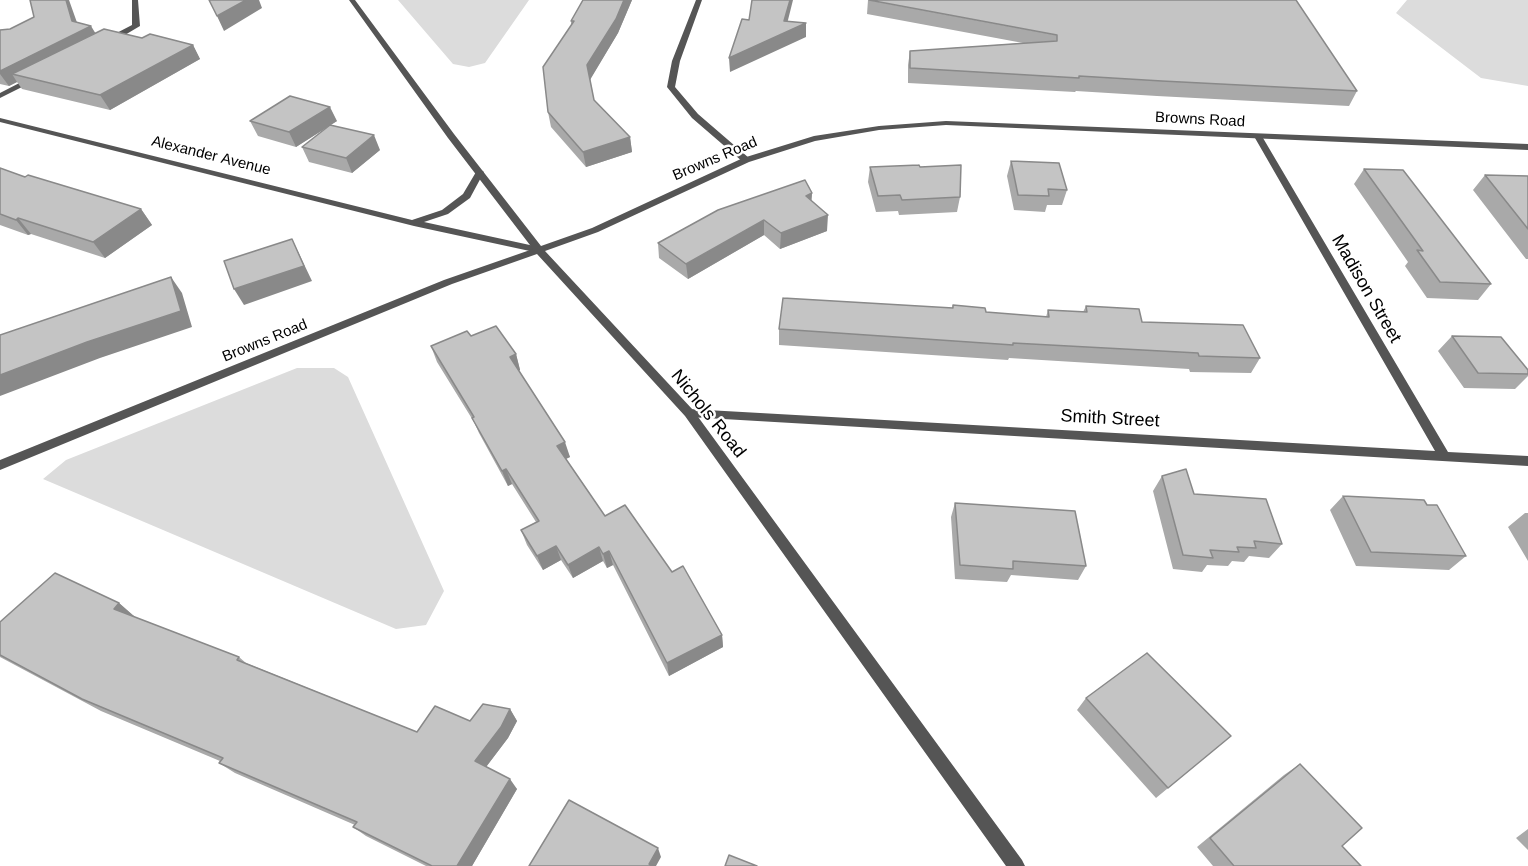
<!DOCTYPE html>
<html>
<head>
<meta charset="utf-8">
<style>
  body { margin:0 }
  canvas { display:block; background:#fff }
</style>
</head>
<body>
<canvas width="1528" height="866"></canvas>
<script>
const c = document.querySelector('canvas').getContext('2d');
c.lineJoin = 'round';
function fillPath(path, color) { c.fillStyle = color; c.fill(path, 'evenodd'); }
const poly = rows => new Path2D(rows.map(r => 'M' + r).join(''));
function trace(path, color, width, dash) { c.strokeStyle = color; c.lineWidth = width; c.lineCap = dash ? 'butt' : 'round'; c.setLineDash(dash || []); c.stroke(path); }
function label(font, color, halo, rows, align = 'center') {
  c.font = font + ' Arial,sans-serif'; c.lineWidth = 5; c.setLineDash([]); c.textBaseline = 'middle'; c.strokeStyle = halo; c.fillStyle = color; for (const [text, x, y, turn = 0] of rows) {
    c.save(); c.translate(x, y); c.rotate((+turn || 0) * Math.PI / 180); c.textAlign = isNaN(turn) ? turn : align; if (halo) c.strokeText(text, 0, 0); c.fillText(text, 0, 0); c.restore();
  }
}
const green = poly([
  [398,0,529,0,485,63,469,67,453,64],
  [1407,0,1528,0,1528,86,1481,78,1396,13],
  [297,368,334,368,348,377,444,591,426,625,396,629,43,479,66,460]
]);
const minor = poly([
  [132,0,138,0,140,26,113,42,107,42,107,38,132,25,132,0],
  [696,0,702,0,680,61,675,87,698,114,749,158,749,162,743,162,692,118,667,87,672,61,696,0],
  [31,77,38,79,0,98,0,93,31,77],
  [0,118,412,220,442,210,463,194,476,172,480,169,484,172,470,198,448,214,424,222,539,247,544,250,539,253,414,226,0,122,0,118],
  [1259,135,1263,138,1448,452,1528,456,1528,466,689,417,683,413,689,409,1435,451,1255,138,1259,135]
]);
const tertiary = poly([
  [349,0,355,0,454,134,541,246,592,228,743,158,814,136,879,126,946,121,1528,144,1528,150,946,125,879,130,815,141,749,162,598,232,545,251,693,410,1022,860,1025,866,1006,866,685,416,537,254,452,284,0,470,0,460,444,280,533,249,448,138,349,0]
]);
const wall = poly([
  [583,0,632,0,618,33,590,79,594,100,630,137,632,152,586,167,551,127,548,112,571,26,571,21],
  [868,0,1357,91,1349,106,1157,96,1076,91,1075,92,908,83,908,65,910,51,1023,43,867,14],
  [77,22,95,33,193,45,200,59,110,110,22,89,17,82,9,86,0,84,0,30],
  [250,121,337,121,296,147,258,136],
  [302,147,380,150,352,173,309,162],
  [1011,161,1067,190,1062,205,1047,205,1045,212,1014,210,1007,176],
  [870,167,920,167,960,197,957,212,899,215,898,211,876,212,868,182],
  [0,168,25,177,141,209,152,225,105,258,31,234,28,235,0,225],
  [1364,169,1491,284,1478,300,1427,298,1405,266,1408,262,1354,184],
  [1485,175,1528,176,1528,259,1526,259,1473,190],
  [812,193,811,200,827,231,780,249,764,235,688,279,659,258,658,243],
  [953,305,986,312,1046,317,1048,310,1083,312,1086,306,1142,322,1260,358,1251,373,1190,372,1189,369,1009,358,1008,360,779,345,779,329,952,308],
  [1452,336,1528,370,1528,376,1515,389,1464,388,1438,351],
  [431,346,516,354,520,370,519,370,570,457,566,459,605,516,672,572,722,635,723,647,669,676,613,565,607,568,603,561,573,578,561,560,543,570,527,545,521,530,536,522,512,484,508,486,479,433,474,422,437,362],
  [1162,476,1194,494,1282,544,1269,558,1249,556,1244,562,1232,561,1228,566,1207,565,1202,572,1173,569,1153,491],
  [1343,496,1427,505,1466,556,1449,570,1356,566,1330,510],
  [955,503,1086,566,1078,580,1011,575,1007,582,955,579,951,517],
  [1525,513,1528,513,1528,561,1508,527],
  [119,603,135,617,239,657,246,663,417,732,470,721,510,709,517,721,508,738,486,767,517,789,472,866,426,866,366,836,353,827,355,825,235,773,219,763,220,761,101,711,0,657,0,622],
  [1086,698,1231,736,1156,798,1077,710],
  [1300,764,1342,846,1361,866,1213,866,1197,847,1284,775],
  [1528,829,1528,850,1516,838]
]);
const shadedWall = poly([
  [66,0,69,0,80,31,91,26,99,39,12,74,17,82,9,86,0,74,0,71,72,21],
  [246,0,259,0,262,8,224,31,217,16],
  [624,0,632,0,618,33,590,80,587,65],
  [790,0,793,0,785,32,806,23,806,37,730,72,729,58,784,21],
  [193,45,200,59,110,110,100,95],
  [330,107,337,121,296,147,289,132],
  [374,135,380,150,352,173,346,158],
  [630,137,632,152,586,167,583,152],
  [812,193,811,209,806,196],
  [141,209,152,225,105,258,93,242],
  [828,215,827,231,780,249,781,233],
  [18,218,31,234,28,235,16,220],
  [764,220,764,235,688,279,686,264],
  [292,239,312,281,244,305,234,289],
  [171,277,182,293,192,327,100,358,0,396,0,375],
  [516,354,520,370,515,372,510,357],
  [565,442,570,457,561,461,557,446],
  [506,469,512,484,508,486,502,471],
  [556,546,561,560,543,570,537,556],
  [599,547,603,561,573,578,568,565],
  [609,551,613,565,607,568,603,554],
  [119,603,135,617,114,609],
  [722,635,723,647,669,676,667,663],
  [510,709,517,721,508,738,483,771,475,761],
  [510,779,517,789,472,866,457,866],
  [658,848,661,857,656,866,650,866,649,864]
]);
const building = poly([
  [30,0,66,0,72,21,91,26,0,71,0,30,10,29,34,17,30,0],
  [209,0,246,0,217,16,209,0],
  [583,0,624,0,616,19,587,65,594,100,630,137,583,152,548,112,543,67,574,21,571,21,583,0],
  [752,0,790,0,784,21,806,23,729,58,742,19,749,20,752,0],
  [869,0,1296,0,1357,91,1162,81,1079,76,1079,78,910,68,910,51,1057,41,1057,35,869,0],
  [104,29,142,38,150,34,193,45,100,95,12,74,104,29],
  [290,96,330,107,289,132,250,121,290,96],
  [330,125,374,135,346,158,302,147,330,125],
  [1011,161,1059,163,1067,190,1048,189,1049,196,1018,195,1011,161],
  [919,165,920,167,961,165,960,197,902,200,900,195,878,196,870,167,919,165],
  [0,168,25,177,28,175,141,209,93,242,18,218,16,220,0,214,0,168],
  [1364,169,1403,170,1491,284,1440,282,1417,250,1423,251,1364,169],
  [1485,175,1528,176,1528,229,1485,175],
  [805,180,812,193,806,196,828,215,781,233,764,220,686,264,658,243,718,210,805,180],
  [292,239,304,266,234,289,224,261,292,239],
  [171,277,181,311,87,342,0,375,0,335,171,277],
  [783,298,953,308,953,305,985,308,986,312,1049,317,1048,310,1087,312,1086,306,1139,309,1142,322,1243,325,1260,358,1199,356,1198,353,1013,343,1013,345,779,329,783,298],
  [496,326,516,354,510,357,565,442,557,446,605,516,625,505,672,572,683,566,722,635,667,663,609,551,603,554,599,547,568,565,556,546,537,556,521,530,539,521,506,469,502,471,472,418,474,417,431,346,467,331,471,336,496,326],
  [1452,336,1501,337,1528,370,1528,374,1478,373,1452,336],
  [1186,469,1194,494,1266,499,1282,544,1254,541,1256,548,1237,547,1239,552,1210,550,1213,558,1183,555,1162,476,1186,469],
  [1343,496,1424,500,1427,505,1437,505,1466,556,1371,552,1343,496],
  [955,503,1075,511,1086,566,1013,561,1013,569,960,565,955,503],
  [55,573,119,603,114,609,239,657,237,660,417,732,435,706,470,721,483,704,510,709,501,727,475,761,510,779,457,866,432,866,353,827,357,822,219,763,223,758,82,699,0,655,0,622,55,573],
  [1147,653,1231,736,1168,788,1086,698,1147,653],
  [1300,764,1362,828,1342,846,1361,866,1234,866,1210,838,1300,764],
  [569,800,658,848,649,864,653,866,529,866,569,800],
  [729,855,757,866,725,866,729,855]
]);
const farStreetnames = [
  ["Browns Road",1200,120,3],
  ["Alexander Avenue",211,156,14],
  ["Browns Road",715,159,-23],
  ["Browns Road",265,341,-22]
];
const streetNames = [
  ["Madison Street",1366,289,60],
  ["Nichols Road",708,414,51],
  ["Smith Street",1110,419,3]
];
fillPath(green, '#dcdcdc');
fillPath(minor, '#555');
fillPath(tertiary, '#555');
fillPath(wall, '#a9a9a9');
fillPath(shadedWall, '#898989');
fillPath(building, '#c4c4c4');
trace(building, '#898989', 1.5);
label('15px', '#000', '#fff', farStreetnames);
label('18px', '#000', '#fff', streetNames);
</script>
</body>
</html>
